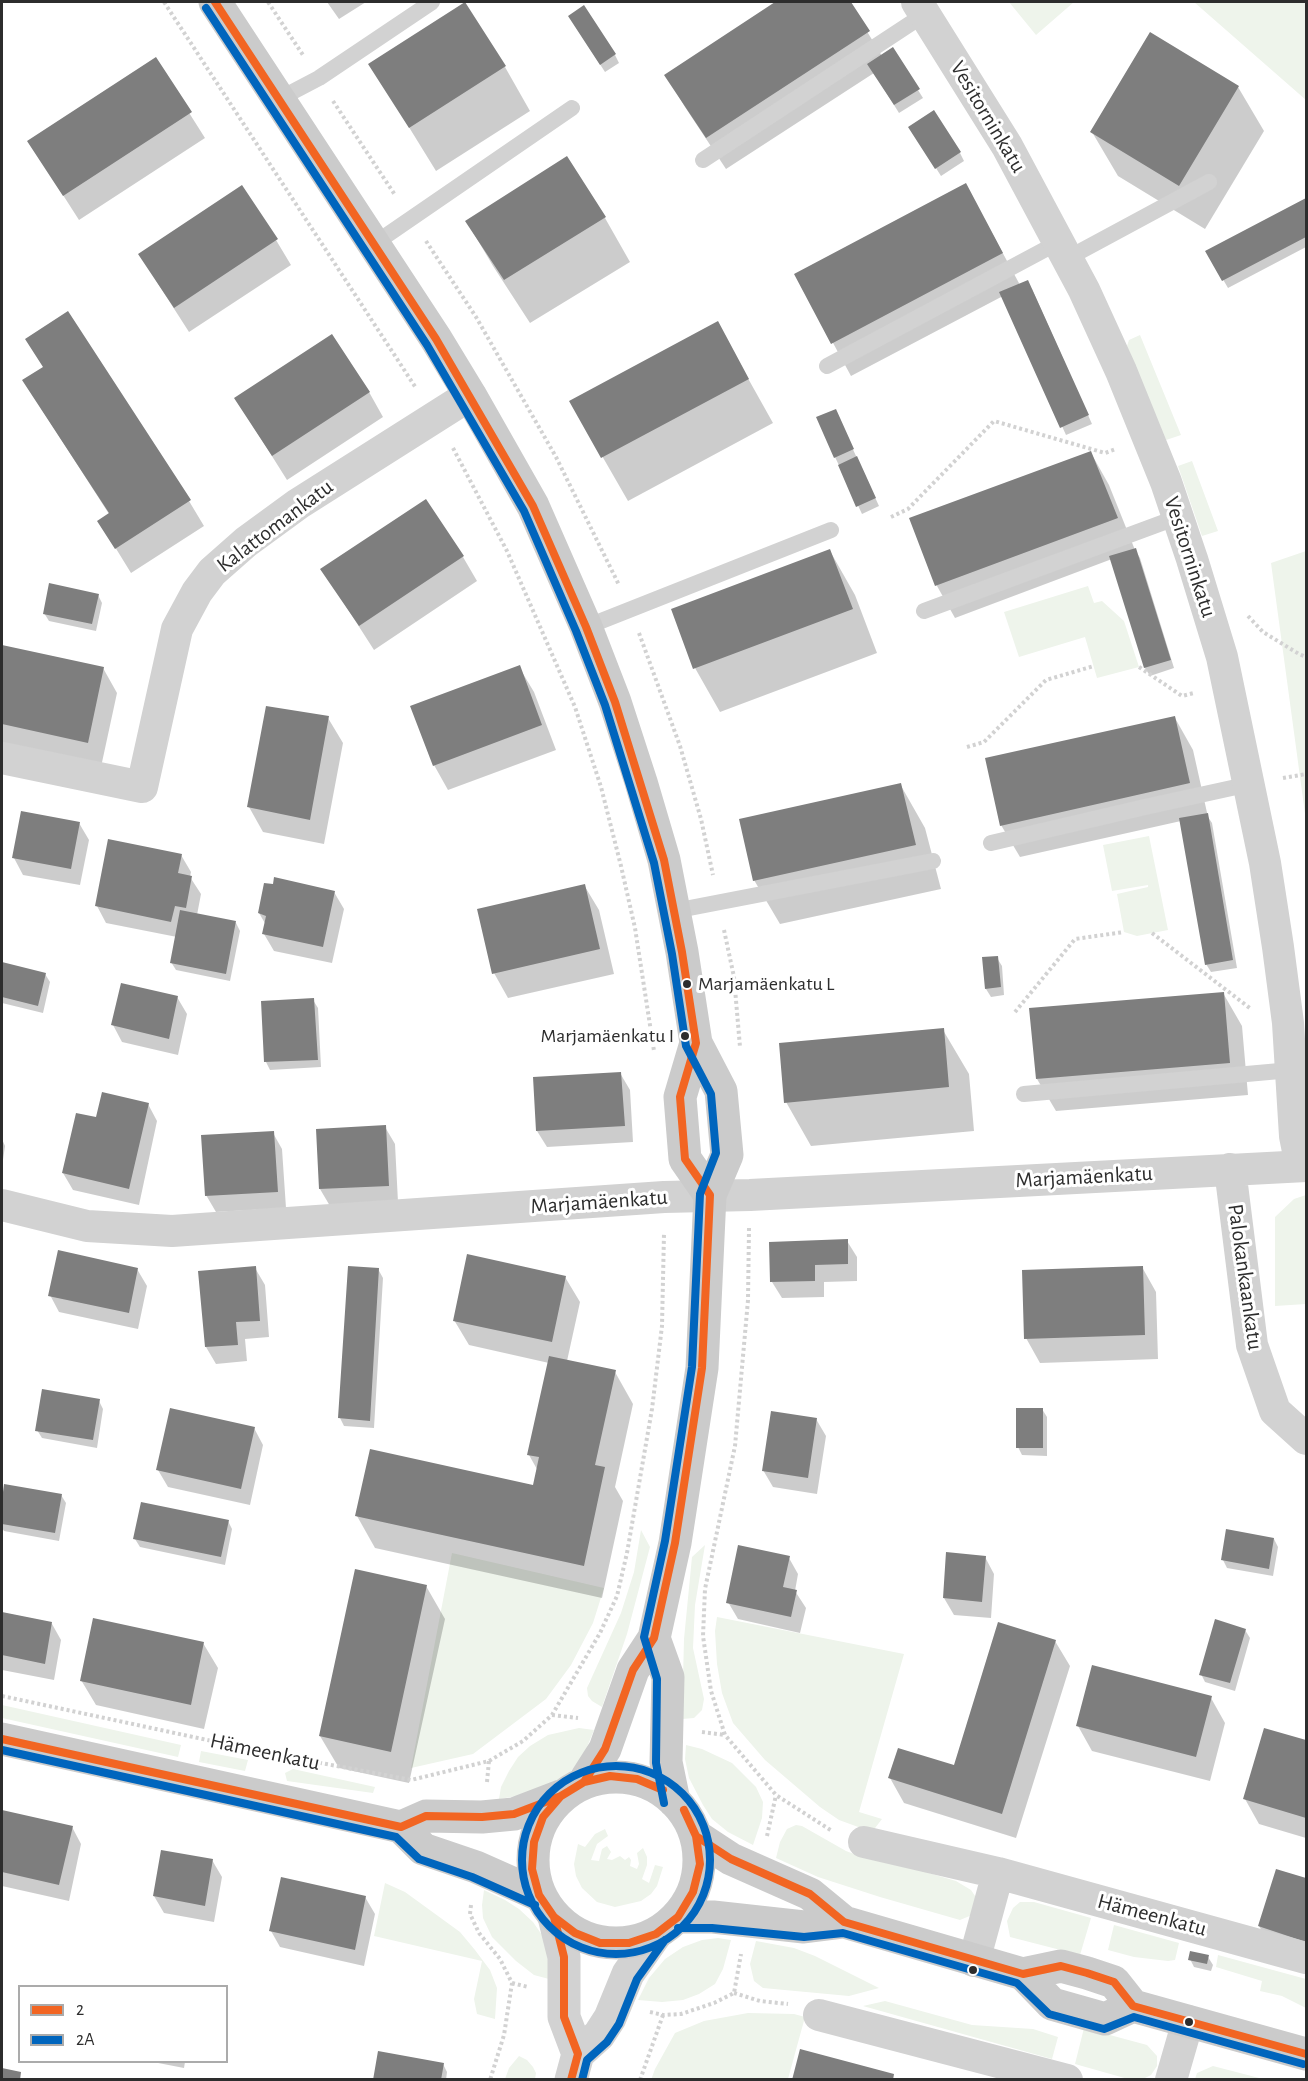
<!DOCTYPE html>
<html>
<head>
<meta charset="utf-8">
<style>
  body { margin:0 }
  #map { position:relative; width:1308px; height:2081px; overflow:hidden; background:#fff; font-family:"Alegreya Sans",sans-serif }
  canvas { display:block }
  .frame { position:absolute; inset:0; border:3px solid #2d2d2d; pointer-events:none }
  .legend { position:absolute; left:18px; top:1985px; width:210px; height:78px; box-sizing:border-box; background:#fff; border:2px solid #ababab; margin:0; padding:8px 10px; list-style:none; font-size:18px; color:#2d2d2d }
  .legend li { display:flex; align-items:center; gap:12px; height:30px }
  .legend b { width:30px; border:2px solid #ababab }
</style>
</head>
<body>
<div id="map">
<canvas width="1308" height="2081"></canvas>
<div class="frame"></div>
<ul class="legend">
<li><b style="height:8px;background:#f26522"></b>2</li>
<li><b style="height:8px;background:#0065bd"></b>2A</li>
</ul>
</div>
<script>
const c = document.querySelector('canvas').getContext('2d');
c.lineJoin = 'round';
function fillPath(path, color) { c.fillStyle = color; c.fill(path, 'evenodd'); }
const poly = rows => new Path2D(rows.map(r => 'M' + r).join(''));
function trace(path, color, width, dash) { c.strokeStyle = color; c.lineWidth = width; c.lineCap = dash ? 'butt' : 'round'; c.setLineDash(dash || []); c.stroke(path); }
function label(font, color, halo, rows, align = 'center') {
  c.font = font + ' "Alegreya Sans",sans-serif'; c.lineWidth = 6; c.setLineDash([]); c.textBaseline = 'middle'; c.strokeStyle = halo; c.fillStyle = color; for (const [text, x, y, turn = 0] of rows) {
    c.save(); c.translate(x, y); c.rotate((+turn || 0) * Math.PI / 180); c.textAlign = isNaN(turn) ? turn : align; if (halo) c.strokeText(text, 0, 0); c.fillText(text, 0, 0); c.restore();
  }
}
const green = poly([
  [1009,2,1074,2,1036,35],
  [1194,2,1306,2,1306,100],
  [1140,335,1181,435,1166,440,1127,346,1129,340],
  [1192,461,1218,531,1202,536,1178,466],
  [1306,551,1306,821,1271,563],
  [1088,586,1094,603,1102,601,1124,621,1139,667,1097,678,1085,637,1019,657,1004,612],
  [1149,836,1168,930,1137,936,1124,932,1117,894,1148,887,1148,885,1112,891,1103,845],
  [1306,1195,1306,1304,1275,1306,1275,1217,1294,1199],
  [641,1530,650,1547,627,1634,602,1707,592,1701,588,1696,587,1688,621,1613,634,1572],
  [705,1545,695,1605,693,1648,704,1699,702,1710,694,1718,682,1719,684,1639,692,1557],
  [452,1553,604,1588,593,1623,571,1665,546,1699,473,1754,411,1768],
  [717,1617,904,1654,859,1812,882,1819,872,1832,839,1820,820,1807,765,1760,733,1723,722,1693,717,1664,715,1631],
  [2,1705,181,1745,178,1757,2,1718],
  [579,1728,594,1730,585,1752,574,1768,563,1778,543,1789,523,1795,499,1799,501,1787,509,1771,518,1757,530,1746,548,1735],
  [686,1745,702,1749,732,1763,756,1787,763,1802,762,1818,753,1845,728,1832,712,1819,703,1805,689,1778,685,1759],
  [201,1751,248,1760,245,1771,199,1762],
  [293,1769,375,1787,373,1793,287,1781,285,1773],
  [796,1825,802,1826,846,1851,865,1858,875,1857,956,1881,971,1890,977,1899,972,1915,960,1920,880,1897,818,1877,776,1858,780,1842,787,1829],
  [605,1829,608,1836,597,1844,591,1860,599,1861,602,1849,607,1846,611,1852,607,1859,612,1860,620,1856,625,1860,629,1857,631,1860,630,1866,637,1869,639,1864,637,1853,643,1848,647,1857,647,1865,642,1879,649,1883,655,1865,663,1867,657,1886,651,1894,641,1901,615,1907,597,1902,582,1888,576,1876,574,1864,578,1844,585,1847,595,1834],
  [385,1883,405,1892,460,1932,475,1950,490,1970,497,1988,495,2019,477,2014,474,1999,482,1961,374,1936],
  [484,1890,505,1900,519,1909,533,1922,542,1935,549,1961,549,1979,534,1975,516,1961,492,1937,483,1918,482,1905],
  [1020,1902,1034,1902,1091,1918,1080,1955,1010,1937,1007,1921,1013,1908],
  [1114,1925,1179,1943,1175,1960,1168,1961,1134,1957,1108,1950],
  [718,1938,731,1940,723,1969,715,1984,699,1994,683,2000,662,2002,638,2000,649,1978,665,1959,683,1947,702,1940],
  [756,1941,794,1948,815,1956,879,1988,849,1996,763,1988,754,1981,750,1964],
  [1218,1955,1306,1979,1306,2008,1282,1996,1260,1991,1262,1981,1216,1967],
  [885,2001,972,2025,1033,2029,1058,2037,1052,2059,863,2006],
  [748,2013,794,2014,805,2017,788,2079,651,2080,655,2069,675,2033,704,2021],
  [1084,2028,1147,2045,1157,2056,1157,2066,1151,2075,1143,2079,1128,2079,1075,2064],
  [519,2056,527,2060,533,2067,536,2073,535,2079,505,2079,509,2068],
  [1213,2066,1263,2079,1195,2079,1197,2073]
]);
const shadow = poly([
  [327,2,366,2,339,19],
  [778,2,849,2,882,56,918,90,923,98,899,113,874,73,726,169,685,107,666,75],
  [574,24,615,55,619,63,605,72],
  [155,59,205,138,79,220,29,142],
  [370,64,505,67,530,111,436,171],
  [1238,87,1264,131,1205,229,1118,176,1092,132],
  [915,135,960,153,964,161,941,176],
  [966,185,1020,285,1032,289,1092,424,1066,435,1003,296,851,376,796,275],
  [1306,200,1306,247,1228,288,1207,252],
  [605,218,630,262,530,323,493,266,467,222],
  [276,240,291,265,189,332,155,279],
  [717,323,773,423,628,501,571,402],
  [44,368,189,501,204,526,131,573,99,521,109,514,39,405],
  [369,392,383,417,287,480,236,399],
  [839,419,879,506,862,514,835,457],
  [1091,453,1109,485,1135,550,1140,558,1174,668,1150,676,1145,668,1112,559,955,618,937,586,911,518],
  [830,551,855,595,877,653,720,712,695,668],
  [463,557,477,581,374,650,322,569],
  [98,595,102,603,96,631,49,621,44,613],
  [2,646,103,668,117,693,101,767,2,745],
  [519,667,534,692,556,750,448,790,434,765],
  [328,718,343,743,324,844,263,832,249,807],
  [1175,718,1193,750,1208,817,1212,823,1237,968,1211,972,1206,964,1181,821,1020,857,1001,825],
  [900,784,925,828,941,889,780,924,754,880],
  [79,823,89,840,80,885,23,875,14,858],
  [181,855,191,872,190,877,201,894,197,915,236,923,240,931,230,981,176,970,171,962,177,937,106,923,97,906],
  [584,885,599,910,614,974,508,998,494,973],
  [334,892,344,909,332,963,274,951,264,934,266,925,259,913],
  [997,958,1002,966,1004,995,991,997,986,989],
  [2,963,45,974,50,982,43,1013,2,1003],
  [1223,993,1242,1026,1248,1095,1056,1111,1037,1079],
  [177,997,187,1014,178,1055,122,1042,113,1025],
  [313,1000,318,1008,321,1067,270,1070,266,1062,262,1003],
  [943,1030,969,1074,974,1131,811,1146,786,1102],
  [620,1073,630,1090,633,1142,547,1147,537,1131],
  [148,1104,157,1121,139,1205,73,1190,63,1173],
  [385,1127,395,1144,398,1202,330,1206,320,1189],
  [273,1133,282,1149,286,1208,216,1212,206,1195],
  [2,1139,5,1146,2,1167],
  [847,1241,857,1257,857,1281,824,1282,824,1297,782,1298,772,1282],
  [1142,1267,1156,1292,1158,1359,1040,1363,1026,1338],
  [255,1268,265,1285,269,1337,245,1339,247,1361,216,1364,206,1347],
  [137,1269,147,1286,138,1329,59,1312,50,1295],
  [378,1269,383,1278,374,1428,344,1426,340,1418],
  [565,1277,580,1302,567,1361,615,1372,633,1404,615,1487,623,1501,602,1598,375,1548,357,1516,535,1487,538,1471,529,1455,549,1363,469,1345,454,1320],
  [99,1401,103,1409,97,1448,42,1438,37,1430],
  [1042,1409,1047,1417,1047,1456,1022,1455,1018,1447],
  [816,1419,826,1436,817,1494,773,1487,763,1470],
  [254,1428,263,1445,250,1505,168,1487,158,1470],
  [6,1486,61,1495,66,1503,59,1541,4,1531,2,1528,2,1509],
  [228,1521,232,1529,225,1565,140,1547,135,1539],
  [1274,1539,1278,1547,1273,1576,1227,1568,1223,1560],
  [985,1557,994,1574,991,1618,954,1615,944,1598],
  [789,1558,798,1574,795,1591,806,1608,800,1633,738,1619,728,1602],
  [426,1586,445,1619,409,1783,339,1768,320,1736],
  [2,1614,52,1624,61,1640,54,1680,2,1670],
  [1245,1630,1250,1638,1235,1691,1205,1682,1201,1674],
  [1055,1641,1070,1666,1016,1838,904,1803,890,1778,955,1767],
  [203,1643,218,1668,204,1729,96,1705,81,1680],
  [1211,1698,1225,1723,1210,1781,1092,1751,1078,1726],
  [1265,1729,1306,1742,1306,1838,1259,1824,1245,1799],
  [2,1812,72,1827,81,1844,69,1901,2,1886],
  [212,1860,222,1877,214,1922,164,1913,154,1896],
  [1277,1870,1306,1880,1306,1955,1269,1943,1259,1926],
  [365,1897,375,1914,364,1966,280,1947,271,1931],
  [1208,1957,1213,1965,1211,1971,1194,1967,1190,1959],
  [153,2062,185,2062,184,2068],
  [443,2064,447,2072,446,2080,375,2080]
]);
const building = poly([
  [465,2,506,66,409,128,368,64],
  [775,2,851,2,870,31,706,138,664,75],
  [584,5,616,54,600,65,568,16],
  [1150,32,1239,86,1179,186,1090,132],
  [893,47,920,89,894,105,867,64],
  [156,57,192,112,63,196,27,141],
  [934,110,961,152,935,169,908,127],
  [567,156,606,217,504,280,465,221],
  [966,183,1003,253,831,344,794,274],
  [242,185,278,239,174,308,138,254],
  [1306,198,1306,237,1222,281,1205,251],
  [1028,280,1089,415,1060,428,999,292],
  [68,311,191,500,115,549,97,521,109,513,22,380,43,367,25,339],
  [718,321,749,379,601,458,569,401],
  [332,334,370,392,272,456,234,398],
  [836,409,854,449,834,458,816,417],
  [1091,451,1118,518,935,586,909,518],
  [857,456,876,498,856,507,838,465],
  [426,499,464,556,359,626,320,569],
  [1136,548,1171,660,1144,668,1109,556],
  [830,549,853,609,693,669,671,609],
  [49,583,99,594,92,624,43,614],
  [2,645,104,667,88,743,2,724],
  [520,665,542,725,433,766,410,706],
  [266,706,329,716,310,820,247,807],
  [1175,716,1190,783,1000,826,985,758],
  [901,783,916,845,753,881,739,819],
  [21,811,80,822,71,869,12,858],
  [1208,813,1233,960,1205,965,1179,818],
  [108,839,182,854,178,873,192,876,186,908,175,906,171,922,95,906],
  [274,877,335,891,323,947,262,934,266,916,258,913,264,883,273,884],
  [585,884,600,949,492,974,477,909],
  [180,910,236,921,226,974,170,963],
  [998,956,1001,987,985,989,982,957],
  [2,962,46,973,38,1006,2,997],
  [121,983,178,996,169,1039,111,1025],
  [1224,992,1230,1063,1036,1079,1029,1008],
  [314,998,318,1060,264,1062,261,1001],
  [944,1028,949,1087,784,1103,779,1043],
  [621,1072,625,1126,536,1131,533,1077],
  [102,1092,149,1103,129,1189,62,1173,76,1113,96,1117],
  [386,1125,389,1186,319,1189,316,1129],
  [274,1131,278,1192,205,1196,201,1135],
  [848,1239,848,1264,815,1265,815,1281,770,1282,769,1242],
  [58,1250,138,1268,129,1313,48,1296],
  [467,1254,566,1276,552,1342,453,1321],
  [256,1266,260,1321,236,1322,238,1345,205,1347,198,1271],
  [348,1266,379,1268,370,1421,338,1418],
  [1143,1266,1145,1335,1024,1339,1022,1270],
  [549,1356,616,1370,595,1465,605,1467,584,1566,355,1516,370,1449,533,1485,539,1457,527,1455],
  [42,1389,100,1399,93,1440,35,1431],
  [170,1408,255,1427,241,1489,156,1470],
  [1016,1408,1043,1408,1043,1448,1016,1448],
  [771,1411,817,1418,808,1478,762,1471],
  [4,1484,62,1494,55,1533,2,1524,2,1500],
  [141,1502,229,1520,221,1557,133,1539],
  [1226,1529,1274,1538,1269,1569,1221,1560],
  [738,1545,790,1556,783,1587,797,1590,791,1617,726,1603],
  [946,1552,986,1556,982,1602,943,1598],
  [355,1569,427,1585,391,1752,319,1736],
  [2,1612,52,1622,45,1664,2,1655],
  [93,1618,204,1642,191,1705,80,1681],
  [1215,1619,1246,1629,1230,1683,1199,1675],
  [998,1622,1056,1640,1002,1814,888,1778,898,1748,954,1765],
  [1092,1665,1212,1696,1196,1757,1076,1726],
  [1264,1728,1306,1740,1306,1818,1243,1799],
  [2,1810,73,1826,59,1885,2,1872],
  [161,1850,213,1859,205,1906,153,1896],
  [1276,1869,1306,1878,1306,1942,1258,1926],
  [281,1877,366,1896,355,1950,269,1931],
  [1190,1951,1209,1955,1207,1964,1188,1960],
  [800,2049,894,2074,893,2080,792,2080],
  [378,2051,444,2063,441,2080,373,2080],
  [2,2068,21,2072,20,2080,2,2080]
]);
const path = poly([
  [164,2,416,388],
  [268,2,303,55],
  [333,101,395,195],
  [426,241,476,317,556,457,619,585],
  [453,448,507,551,575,707,601,787,621,866,635,928,654,1051],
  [891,517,908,509,994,421,1105,453,1116,449],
  [1248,616,1263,632,1299,654,1306,657],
  [639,633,680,746,701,819,713,875],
  [1139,667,1182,696,1194,693],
  [967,747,984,742,1046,680,1094,666],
  [1283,778,1306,774],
  [724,930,734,977,740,1047],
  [1152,933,1251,1009],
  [1015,1012,1075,939,1124,932],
  [749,1228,748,1300,735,1446,705,1589,703,1636,711,1691,725,1735,776,1795,832,1831],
  [2,1696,268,1753,411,1780,489,1761,523,1741,552,1715,600,1633,617,1596,627,1553,652,1409,662,1326,664,1233],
  [552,1715,578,1718],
  [702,1732,725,1735],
  [487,1782,489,1761],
  [767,1836,776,1795],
  [471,1905,470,1914,479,1933,500,1959,512,1983,504,2035,490,2080],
  [512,1983,528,1987],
  [734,1993,760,2001,788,2004],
  [650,2012,663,2015,681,2014,714,2003,734,1993,741,1954],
  [640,2080,663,2015]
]);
const service = poly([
  [279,99,319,78,432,2],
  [703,160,925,14],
  [374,244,572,108],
  [1068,258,1209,182],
  [827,366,1059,242],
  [924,611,1178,517],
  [586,627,831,530],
  [991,843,1145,807,1250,784],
  [674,911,933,861],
  [1024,1094,1291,1070]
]);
const minor = poly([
  [917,2,1007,146,1084,290,1121,371,1166,482,1192,559,1222,657,1265,863,1278,947,1288,1023,1295,1136,1301,1166],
  [2,758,142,787,177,629,197,592,212,572,246,542,298,504,470,395],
  [1230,1169,1252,1345,1275,1411,1306,1439],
  [2,1205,87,1226,172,1231,664,1197,750,1195,1306,1166],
  [864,1842,998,1873,1306,1958],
  [974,1961,998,1873],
  [819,2015,1067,2080],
  [1171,2080,1188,2021]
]);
const tertiary = poly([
  [554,1917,564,1957,564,2017,578,2054],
  [571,2080,578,2054,599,2035,610,2018,628,1974,656,1934]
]);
const secondary = poly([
  [215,2,436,339,470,395,533,506,586,627,615,702,641,782,664,860,682,952,696,1043,721,1091,727,1155,710,1195,702,1368,675,1543,654,1638,633,1670,605,1749,584,1782],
  [696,1043,680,1097,685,1159,710,1195],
  [654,1638,668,1677,666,1762,674,1801],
  [2,1739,401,1827,423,1849,476,1867,539,1895],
  '533 1860a83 83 0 1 1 166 0a83 83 0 1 1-166 0Z',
  [401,1827,426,1816,482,1817,514,1814,561,1796],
  [696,1836,731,1859,810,1894,844,1922,1023,1974,1061,1966,1087,1973,1114,1982,1133,2006,1306,2054],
  [678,1917,713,1917,804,1927,844,1922],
  [1023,1974,1052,2004,1105,2019,1133,2006]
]);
const bus1 = poly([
  [215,2,436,339,533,506,586,627,615,702,664,860,682,952,696,1043,680,1097,685,1159,710,1195,702,1368,675,1543,654,1638,633,1670,605,1749,584,1782],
  [2,1739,401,1827,426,1816,482,1817,514,1814,561,1796],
  [663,1790,637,1779,610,1776,584,1782,561,1796,543,1817,534,1842,532,1869,539,1895,554,1917,575,1933,600,1943,629,1943,656,1934,678,1917,693,1892,700,1864,696,1836,684,1810],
  [696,1836,731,1859,810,1894,844,1922,1023,1974,1061,1966,1087,1973,1114,1982,1133,2006,1306,2054],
  [554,1917,564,1957,564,2017,578,2054,571,2080]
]);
const bus2 = poly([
  [206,8,427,345,524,511,576,631,605,705,654,863,672,954,686,1046,711,1094,716,1153,700,1194,692,1367,665,1541,644,1637,657,1679,656,1763,664,1803],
  [2,1750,396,1837,419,1859,472,1877,535,1905],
  '522 1860a94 94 0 1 1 188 0a94 94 0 1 1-188 0Z',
  [678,1928,712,1928,804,1937,843,1933,1017,1983,1049,2014,1104,2029,1134,2017,1303,2064],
  [582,2080,587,2060,607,2042,619,2024,637,1979,665,1940]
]);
const markers = [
  [687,984,5,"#2d2d2d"],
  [685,1036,5,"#2d2d2d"],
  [973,1970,5,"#2d2d2d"],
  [1189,2022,5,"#2d2d2d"]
];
const busNames = [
  ["Marjamäenkatu L",698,984],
  ["Marjamäenkatu I",674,1036,"right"]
];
const streetNames = [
  ["Vesitorninkatu",988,117,59],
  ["Kalattomankatu",275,526,-37],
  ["Vesitorninkatu",1190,557,72],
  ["Marjamäenkatu",1084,1177,-3],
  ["Marjamäenkatu",599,1202,-4],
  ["Palokankaankatu",1245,1277,82],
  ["Hämeenkatu",265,1752,12],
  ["Hämeenkatu",1152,1915,15]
];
fillPath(green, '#eef4eb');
fillPath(shadow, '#0003');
fillPath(building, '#7e7e7e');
trace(path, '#d2d2d2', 4, [3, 3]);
trace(service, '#d2d2d2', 16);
trace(minor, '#d2d2d2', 32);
trace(tertiary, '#d2d2d2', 33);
trace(secondary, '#cbcbcb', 33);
trace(bus1, '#f26522', 8);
trace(bus2, '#0065bd', 8);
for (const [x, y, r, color] of markers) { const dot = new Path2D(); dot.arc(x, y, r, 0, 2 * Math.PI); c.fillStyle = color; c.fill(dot); trace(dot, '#fff', 2); }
label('20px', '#2d2d2d', '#fff', busNames, 'left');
label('22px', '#2d2d2d', '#fff', streetNames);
</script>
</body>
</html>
